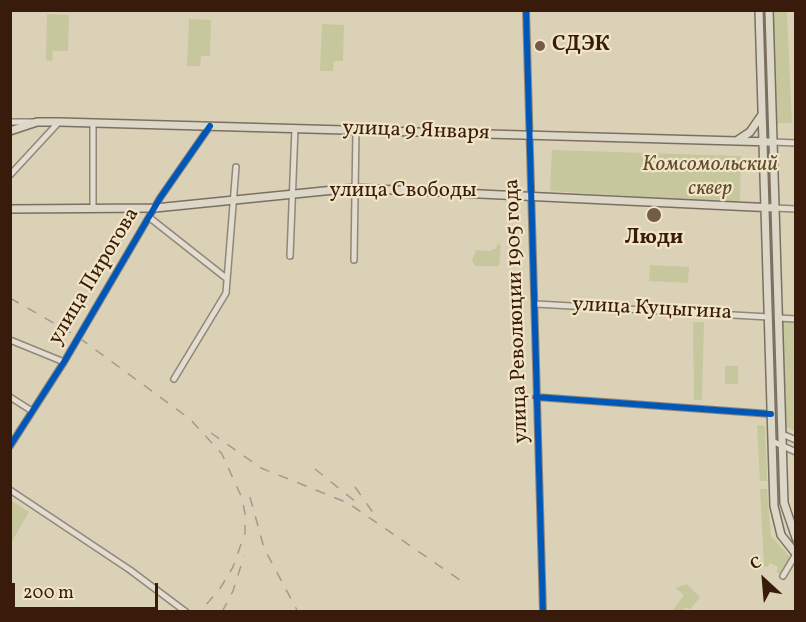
<!DOCTYPE html>
<html>
<head>
<meta charset="utf-8">
<style>
  body { margin:0 }
  #map { position:relative; width:806px; height:622px; overflow:hidden; background:#dbd1b7; font-family:Vollkorn,serif }
  canvas { display:block }
  .frame { position:absolute; inset:0; border:12px solid #391b0c; pointer-events:none }
  .north { position:absolute; left:734px; top:550px; width:60px; height:60px; -webkit-text-stroke:4px #f1e5c6; paint-order:stroke; rotate:334deg; font-size:16px; font-weight:700; line-height:24px; text-align:center; color:#391b0c }
  .north::after { content:''; display:block; margin:auto; width:21px; height:27px; background:#391b0c; clip-path:polygon(50% 0,100% 100%,50% 72%,0 100%) }
  .scale { position:absolute; left:12px; top:583px; width:146px; height:27px; box-sizing:border-box; border:3px solid #391b0c; border-top:0; padding-left:8px; font-size:18px; line-height:21px; white-space:nowrap; color:#391b0c; -webkit-text-stroke:4px #f1e5c6; paint-order:stroke }
</style>
</head>
<body>
<div id="map">
<canvas width="806" height="622"></canvas>
<div class="frame"></div>
<div class="north">С</div>
<div class="scale">200 m</div>
</div>
<script>
const c = document.querySelector('canvas').getContext('2d');
c.lineJoin = 'round';
function fillPath(path, color) { c.fillStyle = color; c.fill(path, 'evenodd'); }
const poly = rows => new Path2D(rows.map(r => 'M' + r).join(''));
function trace(path, color, width, dash) { c.strokeStyle = color; c.lineWidth = width; c.lineCap = dash ? 'butt' : 'round'; c.setLineDash(dash || []); c.stroke(path); }
function label(font, color, halo, rows, align = 'center') {
  c.font = font + ' Vollkorn,serif'; c.lineWidth = 4.5; c.setLineDash([]); c.textBaseline = 'middle'; c.strokeStyle = halo; c.fillStyle = color; for (const [text, x, y, turn = 0] of rows) {
    c.save(); c.translate(x, y); c.rotate((+turn || 0) * Math.PI / 180); c.textAlign = isNaN(turn) ? turn : align; if (halo) c.strokeText(text, 0, 0); c.fillText(text, 0, 0); c.restore();
  }
}
const green = poly([
  [773,11,787,11,792,123,777,123],
  [47,14,69,15,68,51,53,51,52,61,46,60],
  [189,19,211,20,210,56,201,56,200,66,187,66],
  [322,24,344,25,343,61,334,61,333,71,320,71],
  [552,150,741,156,740,203,550,191],
  [498,243,501,246,499,266,475,266,472,261,476,250,490,251,496,248],
  [650,265,689,267,688,283,649,281],
  [783,320,795,321,795,431,786,427],
  [693,322,704,322,702,400,694,400],
  [725,366,738,366,738,384,725,384],
  [757,425,765,426,767,481,760,481],
  [760,489,767,489,771,536,791,558,780,574,776,572,778,567,770,563,768,567,764,566],
  [11,500,29,512,11,543],
  [687,584,700,597,690,610,686,607,683,611,672,611,684,595,675,588]
]);
const minor = poly([
  [526,10,543,612],
  [10,122,33,122],
  [93,123,93,208],
  [773,142,796,143],
  [10,175,59,122],
  [775,208,796,209],
  [150,218,226,278],
  [290,256,295,128],
  [354,260,356,130],
  [536,304,769,317],
  [779,318,796,319],
  [10,340,64,362],
  [174,379,226,293,236,167],
  [10,397,32,411],
  [536,397,771,414],
  [782,434,796,440],
  [772,441,796,452],
  [10,446,64,362,160,198,210,126],
  [10,490,130,570,186,612],
  [783,576,796,554]
]);
const major = poly([
  [759,10,774,506,781,535,796,554],
  [769,10,784,503,796,538],
  [10,131,37,122,59,122,773,142],
  [738,140,750,132,761,116],
  [10,209,155,208,354,188,775,208]
]);
const rail = poly([
  [10,298,78,337,190,419,222,454,242,498,245,514,245,533,233,567,221,587,200,612],
  [211,433,261,468,348,503,460,580],
  [315,469,356,502],
  [355,487,374,514],
  [250,497,264,548,298,612],
  [222,612,233,591,244,556]
]);
const cycleway = poly([
  [526,10,543,612],
  [536,397,771,414],
  [10,446,64,362,160,198,210,126]
]);
const markers = [
  [540,46,6,"#725b48"],
  [654,215,8,"#725b48"]
];
const poiNames = [
  ["СДЭК",552,46],
  ["Люди",654,239,"center"]
];
const streetNames = [
  ["улица 9 Января",416,132,2],
  ["улица Свободы",403,192],
  ["улица Пирогова",95,277,-59],
  ["улица Куцыгина",652,310,3],
  ["улица Революции 1905 года",518,311,-92]
];
const parkNames = [
  ["Комсомольский",710,166],
  ["сквер",710,190]
];
fillPath(green, '#c7c79d');
trace(minor, '#918777', 8);
trace(major, '#7a7061', 10);
trace(minor, '#e2ddd0', 5);
trace(major, '#ddd7c8', 7);
trace(rail, '#a39b91', 1.5, [10, 10]);
trace(cycleway, '#0057b8', 6);
for (const [x, y, r, color] of markers) { const dot = new Path2D(); dot.arc(x, y, r, 0, 2 * Math.PI); c.fillStyle = color; c.fill(dot); trace(dot, '#f1e5c6', 2); }
label('bold 21px', '#391b0c', '#f1e5c6', poiNames, 'left');
label('21px', '#391b0c', '#f1e5c6', streetNames);
label('italic 21px', '#5f4c31', '#f1e5c6', parkNames);
</script>
</body>
</html>
